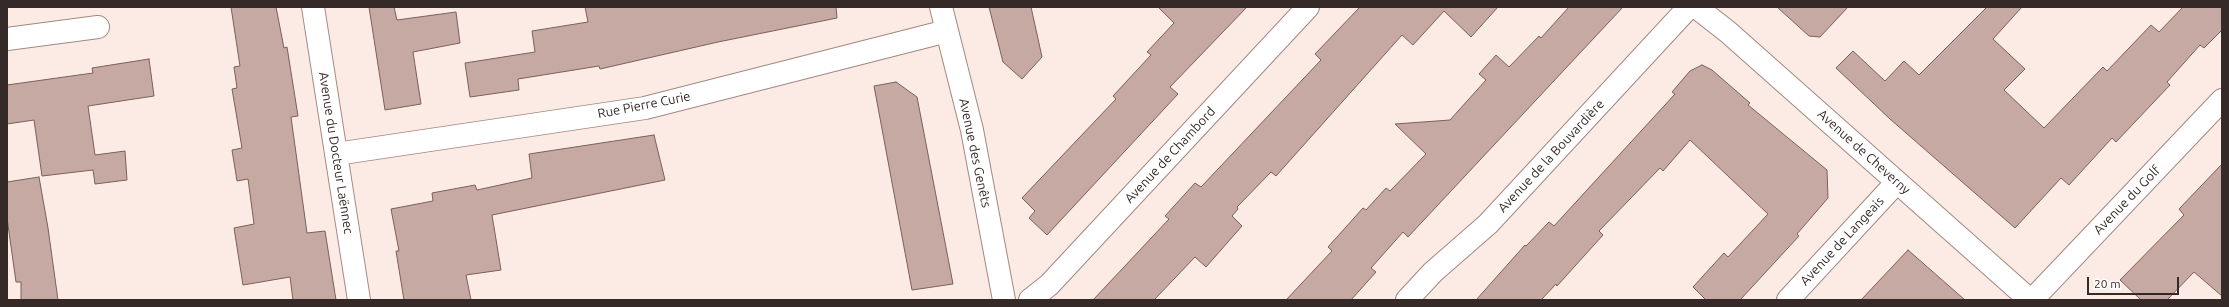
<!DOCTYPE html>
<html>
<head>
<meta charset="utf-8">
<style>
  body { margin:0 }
  #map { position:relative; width:2229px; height:307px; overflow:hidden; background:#fceae5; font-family:Ubuntu,sans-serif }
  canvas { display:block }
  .frame { position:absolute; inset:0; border:8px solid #362a28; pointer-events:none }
  .scale { position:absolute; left:2087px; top:277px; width:92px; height:18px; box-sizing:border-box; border:2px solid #362a28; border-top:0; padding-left:5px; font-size:12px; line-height:14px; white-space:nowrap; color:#362a28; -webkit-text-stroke:3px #fff; paint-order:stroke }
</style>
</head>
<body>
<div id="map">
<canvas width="2229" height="307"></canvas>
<div class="frame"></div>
<div class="scale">20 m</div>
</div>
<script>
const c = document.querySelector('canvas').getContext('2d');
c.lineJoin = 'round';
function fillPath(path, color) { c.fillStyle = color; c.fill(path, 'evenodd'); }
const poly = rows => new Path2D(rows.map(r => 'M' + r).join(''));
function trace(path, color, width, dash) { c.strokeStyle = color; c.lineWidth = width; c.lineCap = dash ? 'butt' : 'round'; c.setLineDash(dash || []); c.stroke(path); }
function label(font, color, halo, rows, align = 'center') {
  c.font = font + ' Ubuntu,sans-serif'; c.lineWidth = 4; c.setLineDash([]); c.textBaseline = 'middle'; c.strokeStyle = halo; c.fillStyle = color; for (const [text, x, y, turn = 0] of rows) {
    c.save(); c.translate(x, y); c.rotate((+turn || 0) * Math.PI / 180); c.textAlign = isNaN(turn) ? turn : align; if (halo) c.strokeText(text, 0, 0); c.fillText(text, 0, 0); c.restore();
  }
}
const building = poly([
  [231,7,276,7,284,48,287,47,298,116,291,117,307,233,325,231,336,300,293,300,290,277,243,285,234,228,254,224,248,179,237,181,232,150,242,148,232,89,237,88,234,67,240,66,231,7],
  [369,7,394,7,397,20,456,12,460,43,413,52,421,104,385,110,369,7],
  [585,7,836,7,837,18,718,42,600,69,599,66,518,79,519,90,470,97,465,63,535,52,532,31,588,22,585,7],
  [989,7,1031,7,1042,57,1022,79,1003,62,989,7],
  [1158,7,1247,7,1170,87,1178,94,1047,235,1029,218,1035,211,1022,198,1116,99,1113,96,1151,55,1147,52,1174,23,1158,7],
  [1360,7,1498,7,1471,37,1444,11,1413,45,1402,35,1276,176,1271,172,1237,207,1238,209,1232,216,1242,226,1206,267,1195,257,1154,300,1093,300,1169,219,1165,216,1195,183,1201,187,1321,60,1315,54,1360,7],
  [1569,7,1623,7,1408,237,1403,232,1371,268,1376,272,1351,300,1286,300,1332,251,1328,247,1363,208,1366,210,1386,188,1390,191,1426,154,1395,124,1450,120,1486,80,1479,74,1496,55,1509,67,1539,36,1541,38,1569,7],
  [1777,7,1848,7,1820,37,1809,36,1777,7],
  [1987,7,2022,7,1993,39,2025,69,2004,90,2044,128,2103,67,2107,71,2151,25,2159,32,2183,7,2222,7,2222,30,2204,48,2200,45,2167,82,2170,85,2116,142,2112,138,2069,185,2061,178,2015,228,1890,119,1836,68,1853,51,1885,81,1904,61,1919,75,1987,7],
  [149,59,154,96,88,106,95,155,125,151,127,180,95,184,93,170,42,176,34,120,7,124,7,85,93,73,92,68,149,59],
  [1702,65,1712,70,1750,103,1748,105,1827,170,1828,198,1797,234,1799,236,1740,300,1706,300,1693,287,1724,253,1728,257,1768,214,1690,140,1663,171,1660,168,1599,231,1603,235,1557,286,1556,284,1541,300,1476,300,1525,245,1526,246,1549,222,1554,226,1675,94,1672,92,1690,71,1702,65],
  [896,82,917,97,953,284,912,290,874,86,896,82],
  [654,135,665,180,492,215,501,270,466,275,471,300,404,300,396,251,399,251,391,209,433,201,432,193,475,185,477,190,532,178,529,154,654,135],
  [2222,164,2222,296,2194,272,2167,300,2141,300,2120,280,2184,215,2179,209,2222,164],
  [39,177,48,228,58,300,21,300,21,282,16,282,7,218,7,182,39,177],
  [1908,250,1965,300,1861,300,1908,250]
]);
const minor = poly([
  [313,7,359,300],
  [941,7,972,130,1004,300],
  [1696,7,1728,32,2030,300],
  [7,39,98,27],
  [336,154,645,108,947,31],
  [1030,300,1049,285,1308,7],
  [1407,300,1433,272,1488,224,1689,7],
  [1788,300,1897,182],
  [2032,300,2222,100]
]);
const streetNames = [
  ["Rue Pierre Curie",644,105,-11],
  ["Avenue de Cheverny",1864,152,42],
  ["Avenue du Docteur Laënnec",336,153,81],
  ["Avenue des Genêts",975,153,78],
  ["Avenue de Chambord",1170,155,-47],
  ["Avenue de la Bouvardière",1551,156,-47],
  ["Avenue du Golf",2127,200,-46],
  ["Avenue de Langeais",1842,241,-47]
];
fillPath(building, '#c6a9a2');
trace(building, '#7a605a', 1);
trace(minor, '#a38881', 24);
trace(minor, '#fff', 22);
label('13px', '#362a28', '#fff', streetNames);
</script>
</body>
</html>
